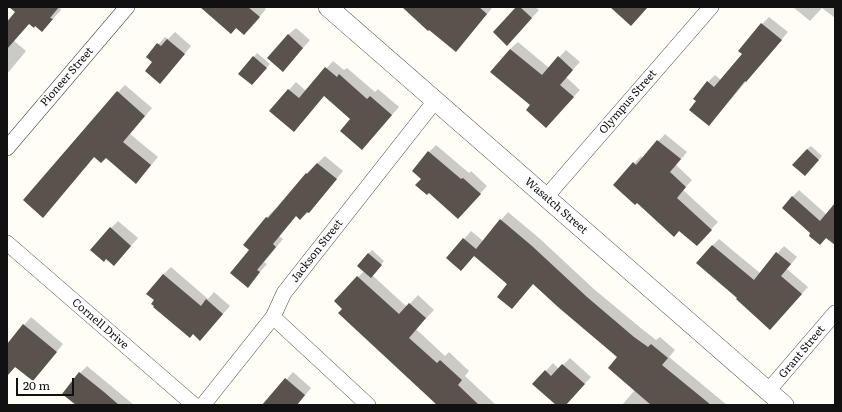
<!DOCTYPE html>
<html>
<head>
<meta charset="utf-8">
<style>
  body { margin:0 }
  #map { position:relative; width:842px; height:412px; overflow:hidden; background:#fffdf5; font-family:Literata,serif }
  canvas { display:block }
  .frame { position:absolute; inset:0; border:8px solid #111; pointer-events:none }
  .scale { position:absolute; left:16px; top:378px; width:58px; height:18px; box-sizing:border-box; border:2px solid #111; border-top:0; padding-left:5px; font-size:12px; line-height:14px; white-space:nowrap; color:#111; -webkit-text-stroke:3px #fff; paint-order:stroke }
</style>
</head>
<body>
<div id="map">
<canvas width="842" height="412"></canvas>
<div class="frame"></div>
<div class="scale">20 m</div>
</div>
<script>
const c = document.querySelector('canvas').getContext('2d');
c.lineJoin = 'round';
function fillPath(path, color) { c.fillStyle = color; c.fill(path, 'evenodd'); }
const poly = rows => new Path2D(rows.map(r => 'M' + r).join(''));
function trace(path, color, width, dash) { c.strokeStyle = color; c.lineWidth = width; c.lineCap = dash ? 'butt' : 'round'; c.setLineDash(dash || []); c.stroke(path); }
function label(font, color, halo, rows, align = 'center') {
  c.font = font + ' Literata,serif'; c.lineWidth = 4; c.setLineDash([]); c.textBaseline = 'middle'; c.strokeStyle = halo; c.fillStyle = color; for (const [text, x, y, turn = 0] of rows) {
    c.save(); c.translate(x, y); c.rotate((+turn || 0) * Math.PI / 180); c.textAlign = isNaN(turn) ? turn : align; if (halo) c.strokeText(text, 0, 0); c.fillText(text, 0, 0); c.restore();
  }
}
const shadow = poly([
  [20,7,60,7,61,10,42,31,35,25,30,23,7,29,7,21],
  [202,7,263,7,266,9,251,27],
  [414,7,493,7,456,50],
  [517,7,535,7,539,10,515,37],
  [793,7,835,7,835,18,822,8,810,21],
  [769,17,788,32,716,117,697,101,708,82,715,75,721,80,743,53,762,24],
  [296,28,310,40,290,63,288,35],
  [175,32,191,46,167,75,147,57,165,37,168,39],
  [7,35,26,51,7,74],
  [518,42,549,68,566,50,580,62,566,77,580,90,553,119,531,105,510,49],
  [257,53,270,64,256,80,254,57],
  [333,61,344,70,347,68,375,92,378,89,399,107,362,149,352,119,325,95,270,111,296,82,306,91],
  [125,85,152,108,130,134,158,157,143,175,106,157,95,156,50,209,118,92],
  [665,134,687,152,676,165,692,180,683,190,718,222,703,238,679,230,614,185,641,156,643,158],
  [436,145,469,173,471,171,487,186,465,211,422,179,429,152],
  [811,146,822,156,808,171,807,149],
  [325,156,343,171,309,212,300,219,296,216,279,236,283,239,264,262,267,264,248,286,251,250,245,245,267,217,274,210,275,211,306,174],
  [799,190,827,215,835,205,835,241,827,237,820,244,812,233,783,207],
  [508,212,539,238,595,290,642,329,656,340,660,337,675,350,669,357,727,405,622,405,635,390,618,357,533,284,512,308,508,284,475,255,461,270,448,258,471,231,483,241],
  [118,221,138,238,121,257,111,228],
  [719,239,760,273,784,246,797,257,787,269,808,287,776,322,738,298,712,246],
  [372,250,384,261,372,275,407,307,418,295,434,310,416,329,445,356,449,352,469,371,465,376,496,405,442,405,335,301,364,271,368,254],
  [171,267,208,299,214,292,230,306,207,332,163,275],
  [31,317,63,344,40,372,16,366,7,376,7,345],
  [570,358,591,377,565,405,558,405,534,384,553,363,559,369],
  [87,366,134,405,78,405,80,373],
  [293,372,311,388,297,405,264,405]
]);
const building = poly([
  [9,7,59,7,50,18,53,19,42,32,35,26,34,28,29,24,7,49,7,22,15,12],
  [200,7,248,7,260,17,244,35,236,28,231,34],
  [402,7,479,7,487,14,456,52,429,30,428,31],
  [516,7,520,7,532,18,507,46,493,32],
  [610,7,648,7,631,26],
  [761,23,782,40,746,82,745,81,709,126,689,110,696,101,693,99,707,81,714,87,742,54,738,51],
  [288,34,303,48,283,72,267,58],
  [167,39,185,54,160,84,145,71,152,62,146,57,157,43,161,46],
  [510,49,542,75,558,56,573,70,560,85,574,97,546,128,526,110,530,105,490,72],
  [253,56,267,68,252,85,238,74],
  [325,67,337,77,339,74,367,99,370,96,392,115,362,150,340,131,350,119,324,96,294,132,269,111,288,89,299,98],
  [117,91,145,116,123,142,151,165,136,184,106,158,101,163,94,157,43,218,23,200],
  [657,140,681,159,670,172,686,187,677,198,712,230,697,246,679,231,674,237,637,203,635,205,613,185,633,162,636,165],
  [807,149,819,160,805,176,792,165],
  [428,151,461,179,463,178,481,194,458,219,429,193,427,195,415,185,421,179,412,171],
  [317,163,337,179,309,213,307,212,300,220,296,216,273,244,276,247,257,270,260,272,248,288,230,273,249,250,243,245,266,217,268,218,306,173,307,174],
  [792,196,820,221,835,203,835,245,826,238,820,245,809,236,810,233,782,208],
  [500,219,532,246,587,297,634,337,648,347,651,344,668,358,662,365,711,405,651,405,608,368,617,357,558,307,533,284,512,309,497,297,507,284,474,256,461,271,446,258,463,238,476,249],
  [110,227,131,246,114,266,106,259,104,262,90,250],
  [712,245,754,280,776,252,791,264,781,276,802,294,770,330,736,299,737,298,696,263],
  [368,253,382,265,371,278,357,266],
  [163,274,201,306,206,299,223,314,200,341,193,334,190,338,153,307,154,306,151,304,154,300,146,294],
  [357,276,399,314,409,303,426,318,409,338,437,363,440,360,462,380,458,385,479,405,437,405,338,313,342,309,334,301],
  [23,324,57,352,33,381,15,367,7,376,7,344],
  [562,364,585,384,566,405,556,405,532,384,545,370,551,376],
  [79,372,104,392,119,405,76,405,62,394],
  [285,378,305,395,297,405,262,405]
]);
const minor = poly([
  [7,148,127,7],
  [546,197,711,7],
  [7,243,194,405],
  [273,317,368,405],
  [768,391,835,313],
  [203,405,273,317,284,293,435,101]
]);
const tertiary = poly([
  [328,7,784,405]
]);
const streetNames = [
  ["Pioneer Street",67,77,-49],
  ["Olympus Street",628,102,-49],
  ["Wasatch Street",556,206,41],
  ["Jackson Street",317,251,-52],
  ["Cornell Drive",100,324,41],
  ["Grant Street",802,352,-50]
];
fillPath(shadow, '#0003');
fillPath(building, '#5a524d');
trace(minor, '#444', 16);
trace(tertiary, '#444', 20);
trace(minor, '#fff', 15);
trace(tertiary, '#fff', 19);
label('11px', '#111', '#fff', streetNames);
</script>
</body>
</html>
